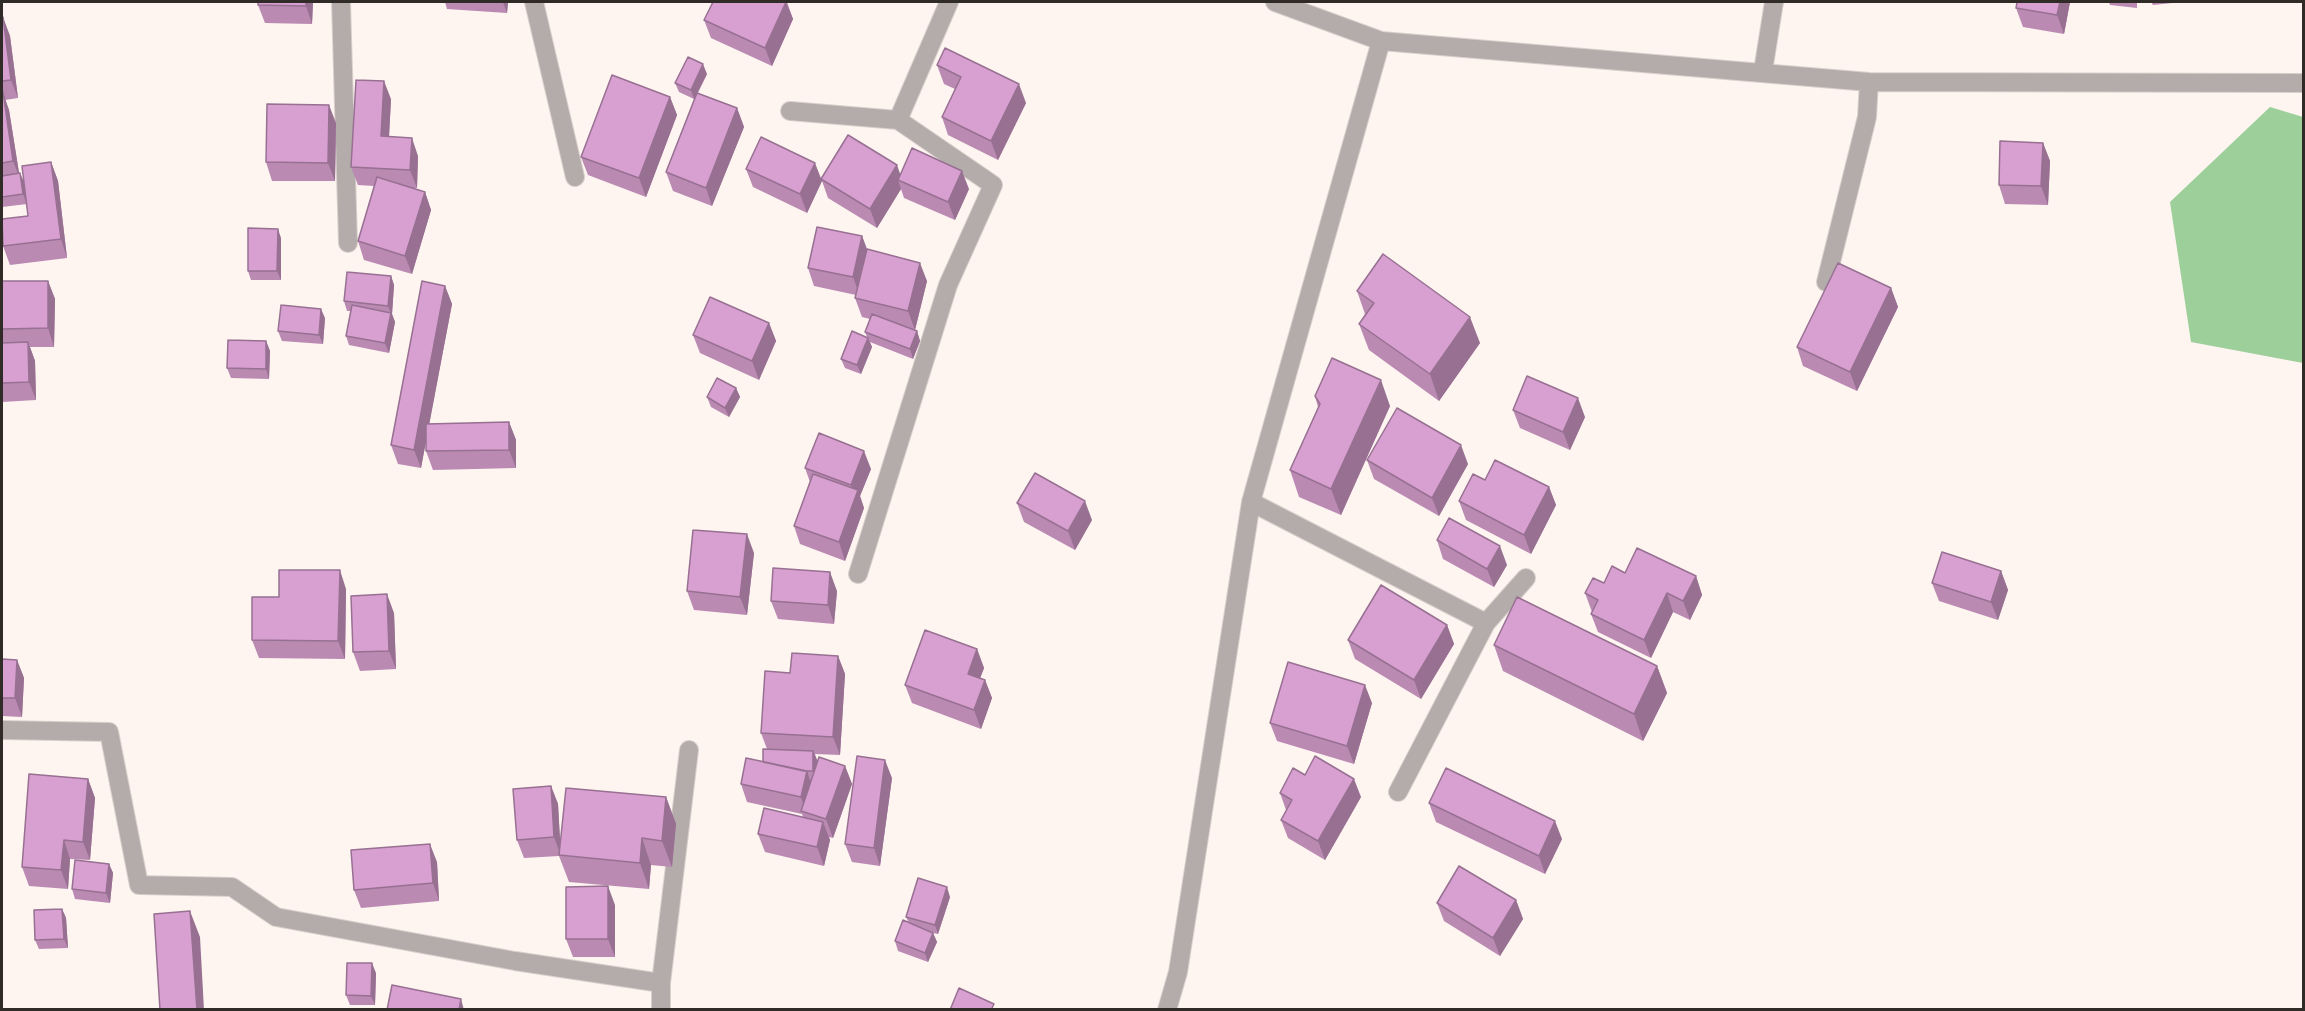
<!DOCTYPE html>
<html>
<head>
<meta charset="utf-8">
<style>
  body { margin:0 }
  #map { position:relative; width:2305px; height:1011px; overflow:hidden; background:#fef4f0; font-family:Karla,sans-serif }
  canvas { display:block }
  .frame { position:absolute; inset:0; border:3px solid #312b28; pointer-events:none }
</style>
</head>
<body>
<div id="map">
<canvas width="2305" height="1011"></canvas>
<div class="frame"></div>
</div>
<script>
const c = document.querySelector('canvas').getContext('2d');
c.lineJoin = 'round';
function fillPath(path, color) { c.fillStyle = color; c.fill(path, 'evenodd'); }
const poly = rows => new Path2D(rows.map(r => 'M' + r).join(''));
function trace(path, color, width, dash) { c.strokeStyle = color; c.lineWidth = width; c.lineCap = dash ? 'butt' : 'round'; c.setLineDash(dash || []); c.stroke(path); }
const forest = poly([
  [2270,107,2303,117,2303,363,2191,342,2170,202]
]);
const minor = poly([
  [341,2,348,243],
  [534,2,575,177],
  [1275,2,1381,41,1869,82,2304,83],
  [1763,71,1774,2],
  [790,111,898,120,993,185,948,285,858,574],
  [898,120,949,2],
  [1826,282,1867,117,1869,82],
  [1251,502,1486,623],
  [2,730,109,732,139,885,232,887,276,917,515,961,661,983],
  [1398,792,1486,623,1526,578],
  [661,1010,661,983,689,750],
  [1167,1010,1178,972,1251,502,1381,41]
]);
const wall = poly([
  [258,2,313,2,312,24,265,23,258,5],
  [445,2,508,2,507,13,447,9],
  [713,2,787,2,793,19,772,66,711,38,704,20],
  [2070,2,2064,34,2023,27,2016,8],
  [2109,2,2137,2,2137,8,2110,5],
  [2151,2,2182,2,2153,5],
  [2,17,10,36,18,98,5,100,9,110,19,173,24,182,26,198,51,162,58,181,67,258,10,265,3,246,28,216,27,204,2,207],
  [937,65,1026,103,998,160,948,135,942,117,955,89,944,84],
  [707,74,698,93,737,108,744,127,712,206,673,191,666,172,694,99,679,92,675,83],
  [670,97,677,115,646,197,588,175,581,157],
  [391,99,389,137,418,156,417,188,411,188,425,192,431,210,412,274,364,260,358,241,374,186,358,185,351,167],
  [336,123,335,181,272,181,266,162],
  [2043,143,2050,161,2048,205,2005,204,1999,185],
  [746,169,821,179,900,174,969,189,955,220,904,198,901,189,877,228,828,198,822,181,807,213,753,187],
  [862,236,867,249,927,281,915,330,907,328,917,331,920,341,913,359,870,342,872,347,861,374,845,368,841,359,867,337,865,332,870,319,862,317,855,298,856,295,814,286,808,268],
  [281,238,281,280,251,280,248,271],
  [391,276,394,285,392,314,395,322,389,353,349,345,346,336,351,311,347,311,344,301],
  [2,281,48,281,55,299,54,347,30,347,35,361,36,400,2,402],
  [445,286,452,304,429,424,509,422,516,440,516,468,433,470,426,451,426,440,421,468,398,464,391,445],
  [1891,288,1898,307,1857,391,1803,366,1797,347],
  [1357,291,1480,343,1439,401,1369,350,1359,324,1365,314],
  [325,318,323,344,282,341,278,331],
  [769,323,776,341,759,380,700,353,693,335],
  [266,341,270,351,269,379,231,378,227,368],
  [736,388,740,397,729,417,711,407,707,397],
  [1315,396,1390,406,1341,515,1299,497,1290,470,1318,407],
  [1513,410,1585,417,1570,450,1520,428],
  [1367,460,1468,464,1439,516,1374,479],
  [805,468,871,469,860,496,864,508,845,561,800,544,794,526,810,482],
  [1485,480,1549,487,1556,505,1531,554,1466,520,1459,501],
  [1017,503,1092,520,1075,550,1024,522],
  [1437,540,1507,565,1494,587,1443,559],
  [754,553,747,615,694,610,687,591],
  [2001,571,2008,590,1998,620,1939,601,1932,583],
  [1625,573,1696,576,1702,595,1690,620,1673,612,1651,658,1598,632,1591,614,1592,612,1585,593],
  [346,589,345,659,259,658,252,640],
  [837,591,834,624,778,619,771,601],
  [394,613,396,669,360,671,353,652],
  [1447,625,1454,644,1421,699,1355,659,1348,640],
  [1494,645,1657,666,1667,693,1643,741,1503,671],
  [977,649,984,668,980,678,985,680,992,698,981,729,912,703,905,685],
  [838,656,845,674,840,755,815,754,817,760,817,764,845,766,852,784,833,838,829,837,830,840,824,866,765,852,758,834,803,817,802,814,747,802,741,784,763,762,767,749,761,733,790,673],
  [2,659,17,660,24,678,22,717,2,716],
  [1372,703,1354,764,1277,741,1270,723],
  [1305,775,1361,797,1325,860,1288,838,1281,820,1286,810,1280,793],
  [892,778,880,866,852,862,845,844],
  [88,779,95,798,90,860,70,859,68,889,29,886,22,867],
  [551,786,558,804,560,842,666,797,676,824,672,867,651,865,649,889,569,882,559,856,524,858,517,840],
  [1429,803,1562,839,1545,874,1436,822],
  [437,862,439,901,361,908,354,890],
  [109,864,113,873,110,903,75,899,72,889],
  [950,897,938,934,933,933,937,942,928,962,898,951,895,941,909,923,906,917],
  [1516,900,1523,919,1500,956,1444,921,1437,903],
  [615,905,615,957,573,957,566,939],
  [62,909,66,918,68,948,39,949,35,940],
  [376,973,375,1005,350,1005,346,995]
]);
const shadedWall = poly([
  [306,2,313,2,312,24,306,6],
  [503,2,508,2,507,13],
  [786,2,793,19,772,66,765,48],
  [2060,2,2070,2,2064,34,2057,15],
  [3,17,10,36,18,98,11,80],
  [703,64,707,74,694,99,691,90],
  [384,81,391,99,388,155,381,136],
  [1019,84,1026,103,998,160,991,141],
  [3,92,9,110,20,179,13,161],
  [670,97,677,115,646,197,639,178],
  [329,105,336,123,335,181,328,163],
  [737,108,744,127,712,206,706,188],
  [412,138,418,156,417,188,410,170],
  [2043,143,2050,161,2048,205,2041,186],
  [51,162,58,181,67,258,61,239],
  [815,163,822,181,807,213,800,194],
  [897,165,903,182,898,180,901,189,877,228,870,209],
  [962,171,969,189,955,220,948,202],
  [20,173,24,182,27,204,23,194],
  [425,192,431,210,412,274,405,256],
  [278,229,281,238,281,280,277,271],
  [862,236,869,255,860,296,853,277],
  [920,263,927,281,915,330,908,311],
  [391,276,394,285,392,314,395,322,389,353,385,343,391,314,388,306],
  [48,281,55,299,54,347,48,328],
  [445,286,452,304,421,468,414,450],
  [1891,288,1898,307,1857,391,1850,372],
  [321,309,325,318,323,344,319,335],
  [1470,317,1480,343,1439,401,1430,374],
  [769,323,776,341,759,380,752,361],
  [917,331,920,341,913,359,910,349],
  [868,338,872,347,861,374,857,365],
  [266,341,270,351,269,379,266,369],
  [28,342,35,361,36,400,29,382],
  [1381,380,1390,406,1341,515,1331,489],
  [736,388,740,397,729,417,725,408],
  [1578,398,1585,417,1570,450,1563,432],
  [509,422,516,440,516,468,509,450],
  [1461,445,1468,464,1439,516,1432,498],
  [864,451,871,469,860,496,864,508,845,561,839,542,855,497,851,485],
  [1549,487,1556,505,1531,554,1524,535],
  [1085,501,1092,520,1075,550,1068,531],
  [747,534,754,553,747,615,740,597],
  [1500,546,1507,565,1494,587,1487,569],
  [340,570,346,589,345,659,338,641],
  [2001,571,2008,590,1998,620,1991,602],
  [830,572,837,591,834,624,828,605],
  [1696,576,1702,595,1690,620,1683,601],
  [1667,593,1673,612,1651,658,1644,640],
  [387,594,394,613,396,669,389,651],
  [1447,625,1454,644,1421,699,1414,680],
  [977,649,984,668,975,692,968,674],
  [838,656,845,674,840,755,833,737],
  [17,660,24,678,22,717,15,698],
  [1657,666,1667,693,1643,741,1634,714],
  [985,680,992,698,981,729,974,710],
  [1365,685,1372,703,1354,764,1347,746],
  [813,751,817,760,816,781,813,771],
  [885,760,892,778,880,866,874,848],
  [845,766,852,784,833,838,826,819],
  [807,771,813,790,806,813,801,797],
  [88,779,95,798,90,860,83,842],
  [1354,779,1361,797,1325,860,1318,841],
  [551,786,558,804,561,856,554,837],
  [666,797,676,824,672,867,662,841],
  [1555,821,1562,839,1545,874,1539,856],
  [823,822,830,840,824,866,817,847],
  [642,838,651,865,649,889,640,863],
  [64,840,70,859,68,889,61,870],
  [430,844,437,862,439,901,433,883],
  [109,864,113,873,110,903,106,893],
  [608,886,615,905,615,957,608,939],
  [947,887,950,897,938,934,935,925],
  [1516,900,1523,919,1500,956,1493,938],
  [62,909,66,918,68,948,64,939],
  [190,911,200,937,204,1010,197,1010],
  [933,933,937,942,928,962,925,953],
  [372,963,376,973,375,1005,371,996],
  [461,999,464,1010,459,1010]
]);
const building = poly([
  [258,2,306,2,306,6,258,5,258,2],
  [713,2,786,2,765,48,704,20,713,2],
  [2017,2,2060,2,2057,15,2016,8,2017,2],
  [2,17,3,17,11,80,2,81,2,17],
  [945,48,1019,84,991,141,942,117,961,77,937,65,945,48],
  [688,57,703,64,691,90,675,83,688,57],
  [612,75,670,97,639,178,581,157,612,75],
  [356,80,384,81,381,136,412,138,410,170,351,167,356,80],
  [2,92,3,92,13,161,2,163,2,92],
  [697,93,737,108,706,188,666,172,697,93],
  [267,104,329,105,328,163,266,162,267,104],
  [848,135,897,165,870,209,821,179,848,135],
  [761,137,815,163,800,194,746,169,761,137],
  [2000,141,2043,143,2041,186,1999,185,2000,141],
  [912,148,962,171,948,202,898,180,912,148],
  [51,162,61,239,3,246,2,219,28,216,22,166,51,162],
  [20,173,23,194,2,197,2,176,20,173],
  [377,177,425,192,405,256,358,241,377,177],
  [817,227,862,236,853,277,808,268,817,227],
  [248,228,278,229,277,271,248,271,248,228],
  [867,249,920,263,908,311,855,298,867,249],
  [1383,254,1470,317,1430,374,1359,324,1374,303,1357,291,1383,254],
  [1838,263,1891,288,1850,372,1797,347,1838,263],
  [347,272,391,276,388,306,344,301,347,272],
  [2,281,48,281,48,328,2,329,2,281],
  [422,281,445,286,414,450,391,445,422,281],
  [710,297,769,323,752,361,693,335,710,297],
  [281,305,321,309,319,335,278,331,281,305],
  [352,305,391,313,385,343,346,336,352,305],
  [872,314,917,331,910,349,865,332,872,314],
  [852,331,868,338,857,365,841,359,852,331],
  [228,340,266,341,266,369,227,368,228,340],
  [28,342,29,382,2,383,2,343,28,342],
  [1332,358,1381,380,1331,489,1290,470,1320,404,1315,396,1332,358],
  [1527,376,1578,398,1563,432,1513,410,1527,376],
  [717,378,736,388,725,408,707,397,717,378],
  [1397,408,1461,445,1432,498,1367,460,1397,408],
  [509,422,509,450,426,451,426,424,509,422],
  [819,433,864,451,851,485,805,468,819,433],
  [1495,460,1549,487,1524,535,1459,501,1473,474,1485,480,1495,460],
  [1035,473,1085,501,1068,531,1017,503,1035,473],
  [813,474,858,490,839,542,794,526,813,474],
  [1449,518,1500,546,1487,569,1437,540,1449,518],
  [693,530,747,534,740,597,687,591,693,530],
  [1637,548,1696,576,1683,601,1667,593,1644,640,1591,614,1598,600,1585,593,1593,578,1604,583,1612,566,1625,573,1637,548],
  [1942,552,2001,571,1991,602,1932,583,1942,552],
  [773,568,830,572,828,605,771,601,773,568],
  [279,570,340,570,338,641,252,640,252,597,279,597,279,570],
  [1381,585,1447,625,1414,680,1348,640,1381,585],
  [387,594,389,651,353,652,351,596,387,594],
  [1517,597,1657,666,1634,714,1494,645,1517,597],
  [925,630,977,649,968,674,985,680,974,710,905,685,925,630],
  [792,653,838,656,833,737,761,733,765,671,790,673,792,653],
  [2,659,17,660,15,698,2,698,2,659],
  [1288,662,1365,685,1347,746,1270,723,1288,662],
  [763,749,813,751,813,771,804,771,763,762,763,749],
  [857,756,885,760,874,848,845,844,857,756],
  [1315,756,1354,779,1318,841,1281,820,1292,800,1280,793,1293,768,1305,775,1315,756],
  [819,757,845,766,826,819,801,811,819,757],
  [746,758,807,771,801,797,741,784,746,758],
  [1446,768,1555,821,1539,856,1429,803,1446,768],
  [29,774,88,779,83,842,64,840,61,870,22,867,29,774],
  [551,786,554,837,517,840,513,789,551,786],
  [566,788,666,797,662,841,642,838,640,863,559,855,566,788],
  [764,808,823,822,817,847,758,834,764,808],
  [430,844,433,883,354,890,351,850,430,844],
  [75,860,109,864,106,893,72,889,75,860],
  [1459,866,1516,900,1493,938,1437,903,1459,866],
  [918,878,947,887,935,925,906,917,918,878],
  [608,886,608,939,566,939,566,887,608,886],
  [62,909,64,939,35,940,34,910,62,909],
  [190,911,197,1010,160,1010,154,914,190,911],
  [903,920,933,933,925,953,895,941,903,920],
  [347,963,372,963,371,996,346,995,347,963],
  [392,985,461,999,459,1010,387,1010,392,985],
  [959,988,994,1004,991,1010,950,1010,959,988]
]);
fillPath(forest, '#9ccf99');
trace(minor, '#d9d0cc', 20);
trace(minor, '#b4acab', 18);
fillPath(wall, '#ba8ab3');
fillPath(shadedWall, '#977092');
fillPath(building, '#d8a0d0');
trace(building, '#977092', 1.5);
</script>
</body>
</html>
